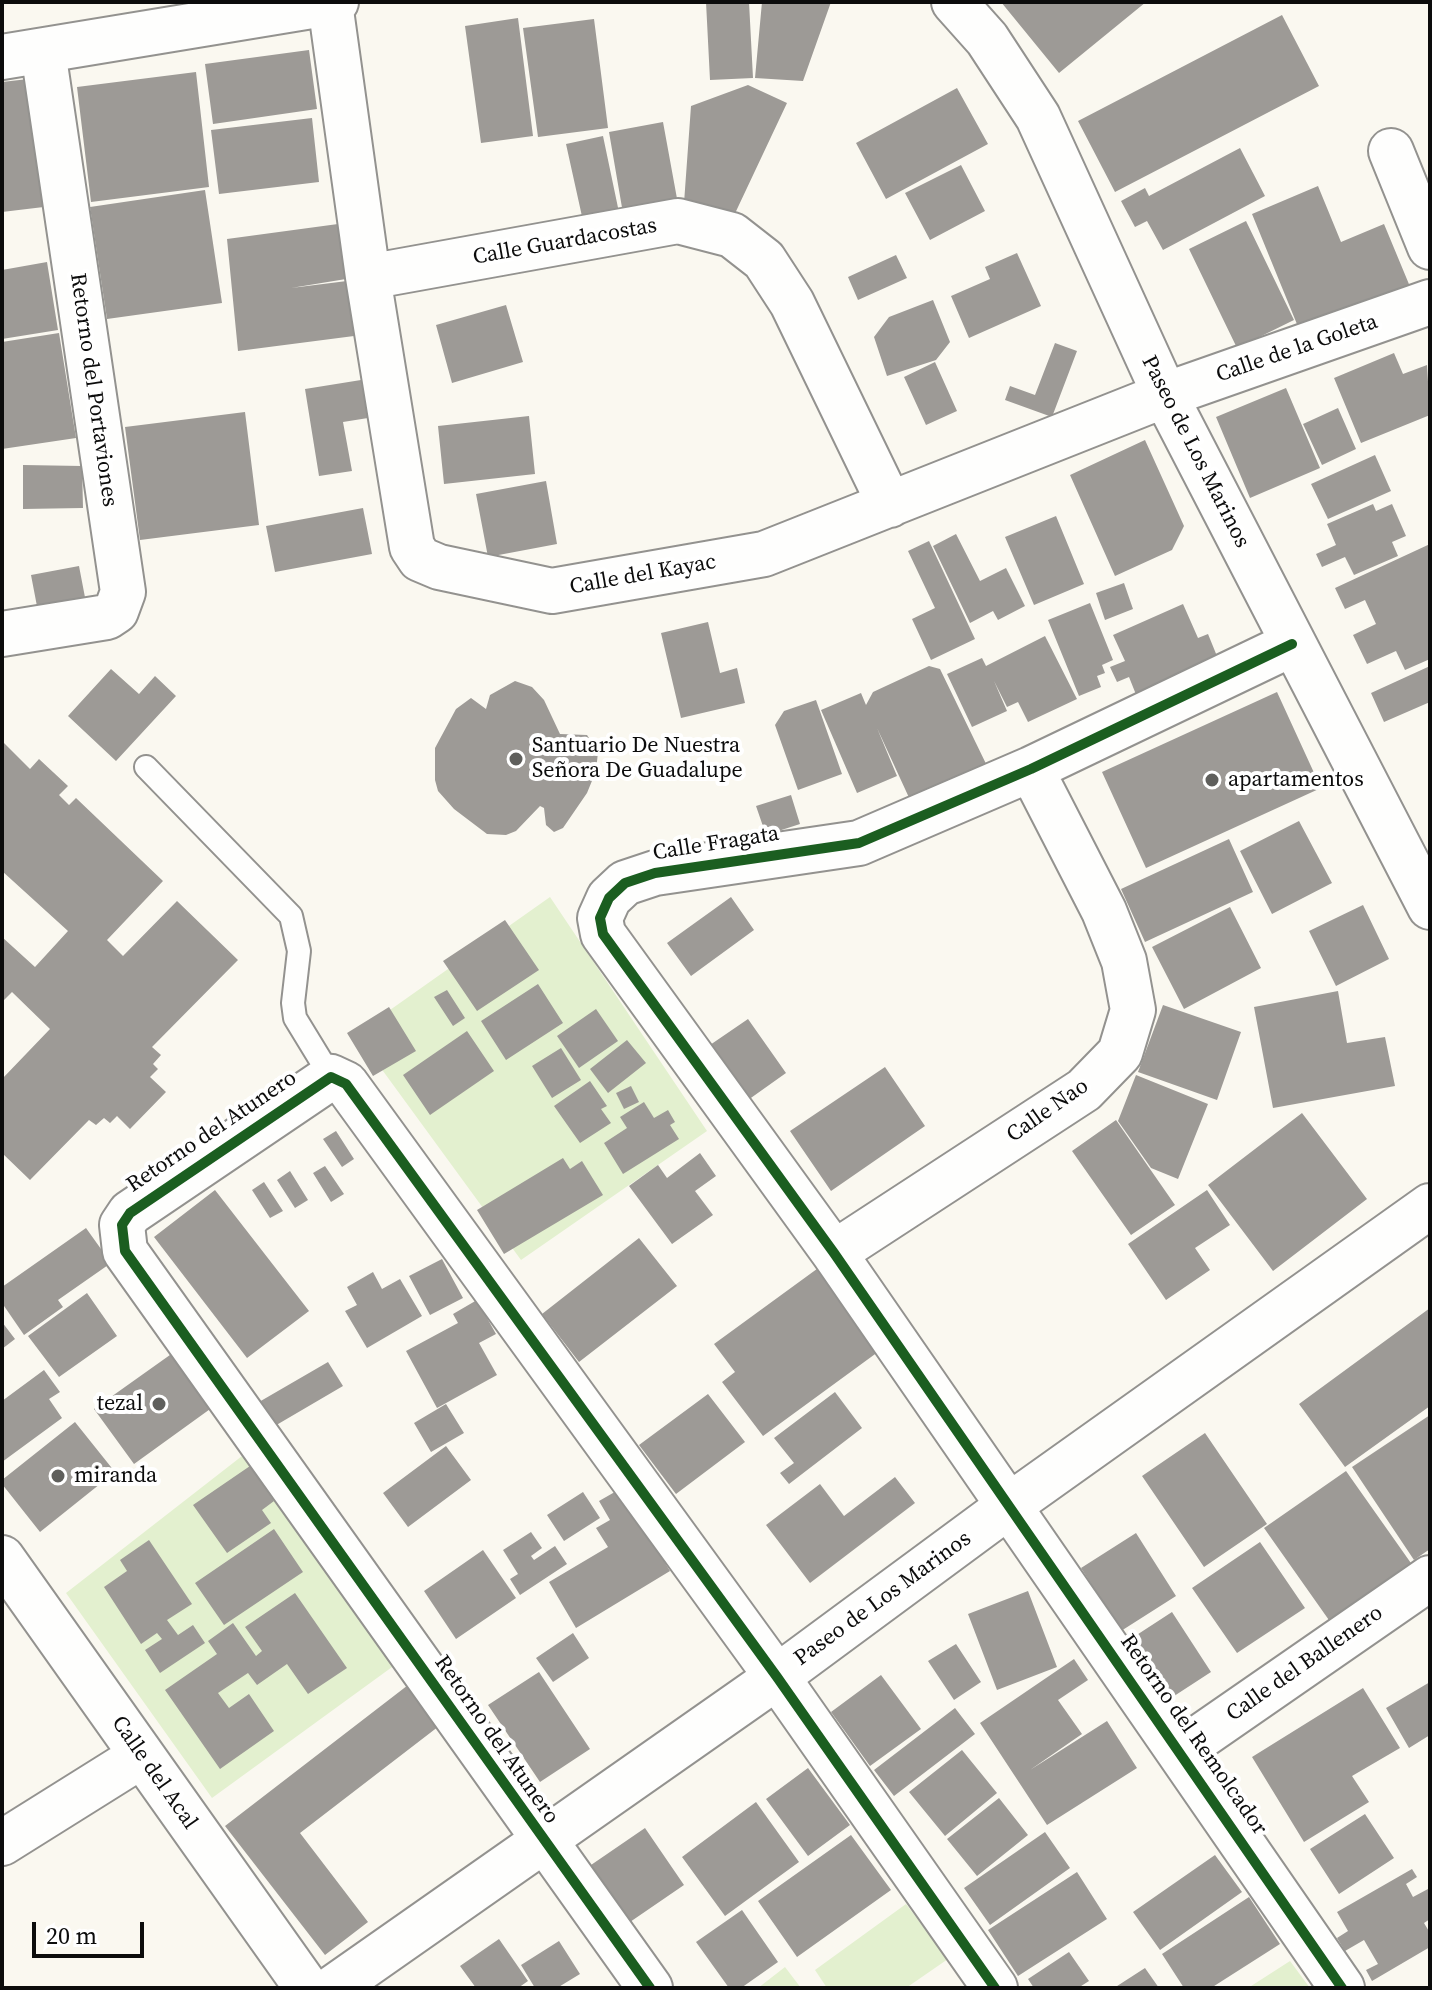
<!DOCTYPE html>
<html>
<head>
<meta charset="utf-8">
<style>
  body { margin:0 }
  #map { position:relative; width:1432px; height:1990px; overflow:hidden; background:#faf8f0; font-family:"Source Serif 4",serif }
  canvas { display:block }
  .frame { position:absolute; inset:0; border:4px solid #0c0c0c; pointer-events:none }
  .scale { position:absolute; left:32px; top:1922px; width:112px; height:36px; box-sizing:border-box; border:4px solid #0c0c0c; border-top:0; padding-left:10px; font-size:24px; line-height:28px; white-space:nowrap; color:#0c0c0c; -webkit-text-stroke:6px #fff; paint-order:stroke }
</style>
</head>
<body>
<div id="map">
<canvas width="1432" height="1990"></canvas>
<div class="frame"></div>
<div class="scale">20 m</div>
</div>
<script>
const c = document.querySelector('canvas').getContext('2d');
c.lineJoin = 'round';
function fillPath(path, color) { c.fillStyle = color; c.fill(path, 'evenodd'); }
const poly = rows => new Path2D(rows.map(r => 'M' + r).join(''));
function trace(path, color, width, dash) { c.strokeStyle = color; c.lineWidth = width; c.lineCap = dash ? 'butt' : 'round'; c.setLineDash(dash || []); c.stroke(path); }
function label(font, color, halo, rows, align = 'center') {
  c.font = font + ' "Source Serif 4",serif'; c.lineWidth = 8; c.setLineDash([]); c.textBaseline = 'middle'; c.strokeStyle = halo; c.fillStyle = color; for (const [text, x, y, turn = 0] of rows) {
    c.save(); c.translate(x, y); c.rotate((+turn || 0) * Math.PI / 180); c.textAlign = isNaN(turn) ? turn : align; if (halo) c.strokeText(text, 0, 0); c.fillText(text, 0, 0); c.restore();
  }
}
const green = poly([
  [550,897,707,1131,521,1260,356,1034],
  [251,1449,399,1662,212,1798,66,1593],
  [906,1904,948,1959,906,1988,827,1988,815,1970],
  [1290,1961,1310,1988,1248,1988],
  [785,1967,801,1988,758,1988]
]);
const building = poly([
  [706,2,749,2,753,78,710,80],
  [762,2,831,2,803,81,755,78],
  [1001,2,1146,2,1059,73],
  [1282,15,1319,86,1115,192,1078,121],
  [518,18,533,136,481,143,465,26],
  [594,19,608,128,538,137,523,28],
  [309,50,317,109,213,124,205,64],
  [196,72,209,187,91,202,77,87],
  [37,78,52,206,2,212,2,82],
  [748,85,787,103,730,224,683,217,691,106],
  [957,88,988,144,886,199,856,143],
  [312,118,319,182,219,194,211,130],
  [663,122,680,215,625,225,609,132],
  [603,136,621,222,585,230,566,144],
  [1240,148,1265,196,1163,250,1147,221,1135,227,1121,201,1145,188,1149,196],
  [961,165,985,211,930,240,905,193],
  [1318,186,1341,242,1384,224,1411,289,1301,334,1252,214],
  [205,190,222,303,107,319,90,207],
  [1246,221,1294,320,1237,348,1189,249],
  [338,224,346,279,291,288,347,281,354,336,238,351,227,239],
  [1017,253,1041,306,969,338,951,296,990,279,985,267],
  [896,255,907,278,858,300,848,277],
  [47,262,58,330,2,339,2,270],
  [933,300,950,342,936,360,887,376,874,337,889,317],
  [506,305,523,362,452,383,436,325],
  [59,333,76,438,2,449,2,342],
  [1055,343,1077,351,1052,417,1005,400,1010,386,1035,395],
  [1394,353,1403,374,1427,365,1430,415,1361,443,1334,378],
  [935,362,957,411,926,425,904,377],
  [361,380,368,418,343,422,352,471,319,476,305,389],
  [1286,388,1320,468,1250,498,1216,417],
  [1338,408,1356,449,1322,465,1303,424],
  [245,412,259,525,140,540,125,427],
  [529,416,535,474,444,484,438,426],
  [1145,440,1184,526,1172,550,1115,576,1070,475],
  [1375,455,1391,491,1328,519,1311,484],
  [23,465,82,466,83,508,23,509],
  [546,481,557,544,488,557,476,494],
  [1373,504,1376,511,1392,504,1406,536,1392,542,1398,556,1354,575,1345,557,1322,567,1316,554,1336,545,1327,524],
  [363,508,372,554,275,572,266,526],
  [1056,516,1084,584,1034,605,1005,537],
  [956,534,980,581,1006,568,1025,606,998,620,993,611,970,623,933,546],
  [929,541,975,639,931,660,912,619,935,608,908,551],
  [1430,544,1430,659,1405,670,1396,651,1367,664,1353,635,1376,624,1365,600,1345,609,1335,588],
  [79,566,88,613,40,622,31,575],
  [1124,583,1133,609,1105,620,1096,593],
  [1090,603,1113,660,1102,665,1105,673,1097,676,1101,687,1079,696,1048,620],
  [1183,604,1198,638,1208,634,1221,666,1139,702,1129,677,1117,682,1110,667,1125,661,1113,635],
  [708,622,720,673,737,668,745,703,681,718,661,633],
  [1045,636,1077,699,1028,722,1018,702,1007,707,994,681,1007,711,972,727,947,674,982,658,986,666],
  [929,666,940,669,990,772,917,815,877,728,897,776,857,793,821,710,861,693,866,705,873,692],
  [1430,666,1430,702,1384,722,1371,693],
  [111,669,139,694,155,676,176,696,116,761,68,716],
  [515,681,532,687,544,700,560,734,587,735,598,752,596,771,587,793,563,828,554,832,546,825,544,808,540,806,516,831,506,835,487,834,454,809,438,791,435,780,435,748,456,709,471,698,486,709,490,695],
  [1277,692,1321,788,1146,868,1102,772],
  [816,700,842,774,798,790,775,725,784,711],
  [2,741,30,769,39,759,68,786,59,795,69,805,76,798,163,881,107,940,123,956,177,901,238,960,152,1047,161,1055,153,1064,158,1069,150,1077,166,1092,130,1129,117,1116,110,1123,104,1118,96,1125,89,1120,30,1180,2,1153,2,1079,50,1029,12,992,2,1002,2,937,35,967,68,931,2,871],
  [791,795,800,824,766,835,756,806],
  [1299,821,1332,883,1272,914,1240,851],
  [1229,839,1253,892,1145,942,1121,889],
  [731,897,754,930,691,976,667,943],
  [1363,905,1389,959,1336,986,1309,931],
  [1230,907,1261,968,1184,1009,1152,947],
  [505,920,539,970,477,1011,443,961],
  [538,984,563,1023,506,1060,481,1021],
  [447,990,465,1018,453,1026,434,997],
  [1338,991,1347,1043,1385,1037,1395,1086,1273,1108,1254,1007],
  [1163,1005,1241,1032,1217,1100,1138,1072],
  [389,1007,416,1051,373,1076,347,1033],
  [596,1009,618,1041,579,1068,557,1036],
  [748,1019,786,1073,748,1100,710,1045],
  [467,1031,494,1071,430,1115,403,1075],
  [627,1040,646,1063,608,1093,590,1069],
  [561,1048,581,1080,552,1098,532,1066],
  [885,1067,925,1126,831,1191,790,1131],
  [1136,1075,1208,1104,1178,1179,1151,1168,1118,1121],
  [590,1081,607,1106,601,1109,611,1123,580,1143,554,1106],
  [631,1086,639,1102,624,1109,616,1093],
  [644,1102,654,1118,668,1110,675,1122,670,1125,679,1139,623,1174,604,1143,627,1128,620,1117],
  [1302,1113,1367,1199,1273,1271,1208,1185],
  [1116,1120,1175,1205,1131,1235,1072,1151],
  [336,1131,354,1159,342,1167,323,1139],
  [700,1153,716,1176,695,1191,713,1215,672,1244,629,1186,658,1165,667,1178],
  [563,1158,570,1169,582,1161,603,1195,504,1254,477,1210],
  [325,1166,344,1194,331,1202,313,1173],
  [290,1171,308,1200,295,1208,277,1180],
  [264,1182,283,1211,270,1218,252,1190],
  [215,1190,309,1311,247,1358,154,1237],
  [1207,1190,1230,1225,1195,1248,1210,1270,1166,1300,1128,1244],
  [86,1228,111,1263,58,1300,63,1307,24,1335,2,1303,2,1287],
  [639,1238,677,1286,579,1362,542,1314],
  [442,1259,463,1298,430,1315,409,1276],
  [821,1266,882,1349,763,1436,722,1382,735,1372,714,1344],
  [373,1272,382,1289,400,1279,422,1316,367,1348,345,1311,357,1305,347,1287],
  [87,1293,117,1336,59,1377,28,1336],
  [477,1300,496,1334,479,1343,497,1375,437,1408,406,1351,458,1323,453,1314],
  [1430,1308,1430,1406,1345,1467,1299,1404],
  [2,1322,15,1339,2,1349],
  [184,1345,224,1399,134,1464,94,1409],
  [328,1362,343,1386,273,1427,259,1402],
  [44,1370,60,1392,49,1399,62,1418,2,1462,2,1401],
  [835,1392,862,1428,789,1484,780,1473,794,1463,774,1438],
  [708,1394,745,1442,676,1494,639,1445],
  [446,1404,464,1433,431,1452,414,1423],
  [1430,1415,1430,1549,1414,1560,1352,1467],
  [75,1422,115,1472,40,1532,2,1484,2,1480],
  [1205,1433,1267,1524,1204,1567,1142,1476],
  [446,1446,471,1480,408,1527,383,1493],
  [250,1466,274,1501,262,1510,271,1523,227,1553,193,1505],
  [1346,1471,1413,1566,1331,1623,1264,1528],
  [895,1477,915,1503,810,1583,766,1525,820,1484,844,1516],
  [620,1489,670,1571,576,1628,549,1582,608,1547,596,1528,610,1520,599,1501],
  [583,1492,600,1518,564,1541,547,1515],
  [274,1529,303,1572,224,1625,195,1583],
  [531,1532,542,1548,531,1556,534,1560,555,1546,567,1564,520,1595,510,1579,518,1574,503,1550],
  [1136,1533,1176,1596,1121,1631,1081,1568],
  [149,1540,192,1604,167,1620,178,1635,193,1625,205,1643,160,1673,145,1650,162,1639,157,1633,141,1644,104,1587,127,1571,120,1560],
  [1260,1542,1305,1608,1237,1653,1192,1588],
  [483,1550,516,1598,456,1639,424,1591],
  [1028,1591,1057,1667,997,1690,968,1614],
  [295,1593,347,1668,308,1694,287,1664,257,1685,248,1673,218,1693,229,1708,249,1694,274,1731,220,1769,165,1690,217,1654,208,1641,233,1623,256,1656,262,1651,245,1627],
  [1172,1612,1211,1672,1168,1700,1129,1640],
  [573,1633,589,1658,553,1682,536,1658],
  [956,1644,981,1682,954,1700,928,1661],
  [1074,1659,1088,1680,1058,1700,1082,1734,1030,1770,1107,1721,1137,1768,1047,1825,980,1723],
  [539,1672,590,1749,540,1782,488,1705],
  [881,1675,921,1729,870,1766,831,1712],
  [412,1682,443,1723,300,1833,368,1922,325,1955,225,1826],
  [1430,1682,1430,1735,1409,1748,1386,1708],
  [1363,1688,1400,1748,1352,1776,1369,1802,1304,1842,1252,1757],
  [955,1708,975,1734,894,1796,874,1770],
  [962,1750,997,1793,945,1836,909,1792],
  [808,1768,850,1825,808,1856,766,1799],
  [999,1798,1028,1835,977,1876,947,1839],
  [756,1802,799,1862,725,1916,682,1857],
  [1365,1814,1394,1858,1339,1894,1310,1849],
  [645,1828,684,1885,630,1922,591,1865],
  [1045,1832,1070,1868,990,1925,964,1888],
  [851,1835,891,1890,797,1957,758,1901],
  [1215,1855,1242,1892,1160,1950,1133,1912],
  [1412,1869,1417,1877,1406,1884,1413,1897,1428,1889,1430,1893,1430,1919,1424,1923,1430,1933,1430,1947,1372,1981,1366,1970,1378,1964,1364,1940,1345,1951,1337,1938,1348,1931,1337,1912],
  [1077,1872,1107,1919,1018,1976,988,1930],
  [1249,1897,1280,1944,1211,1988,1184,1988,1162,1954],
  [742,1910,778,1962,741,1988,729,1988,696,1942],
  [499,1939,528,1981,518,1988,476,1988,460,1966],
  [559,1941,580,1974,557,1988,535,1988,521,1965],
  [1069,1952,1089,1981,1078,1988,1034,1988,1028,1979],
  [1145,1968,1159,1988,1114,1988]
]);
const lane = poly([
  [146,767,291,916,299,951,293,1003,295,1018,331,1077]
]);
const street = poly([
  [954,2,987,39,1038,117,1165,395,1430,907],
  [330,3,368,277,412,547,420,559,439,567,552,591,764,554,1165,395,1430,302],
  [2,57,336,2],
  [1391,151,1430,247],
  [368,277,678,221,732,235,764,260,792,303,890,505],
  [2,634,107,617,116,611,123,592,43,51],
  [1292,644,1031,769,859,843,655,873,625,883,609,898,600,918,603,934,834,1253,1342,1988],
  [834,1253,1084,1090,1120,1053,1133,1010,1124,961,1104,911,1031,769],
  [2,1558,307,1988],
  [1180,1751,1430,1578],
  [2,1843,141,1756],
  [333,1988,777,1677,1010,1505,1430,1206],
  [650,1988,125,1251,122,1225,130,1213,331,1077,346,1084,777,1677,995,1988]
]);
const cycleway = poly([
  [1292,644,1031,769,859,843,655,873,625,883,609,898,600,918,603,934,834,1253,1342,1988],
  [650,1988,125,1251,122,1225,130,1213,331,1077,346,1084,777,1677,995,1988]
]);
const markers = [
  [516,759,8,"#5f5f5c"],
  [1212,780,8,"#5f5f5c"],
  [159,1404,8,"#5f5f5c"],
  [58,1476,8,"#5f5f5c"]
];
const streetNames = [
  ["Calle Guardacostas",565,242,-10],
  ["Calle de la Goleta",1297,349,-19],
  ["Retorno del Portaviones",93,390,82],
  ["Paseo de Los Marinos",1195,452,63],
  ["Calle del Kayac",643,575,-10],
  ["Calle Fragata",716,844,-9],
  ["Calle Nao",1048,1111,-35],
  ["Retorno del Atunero",212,1132,-34],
  ["Paseo de Los Marinos",883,1599,-36],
  ["Calle del Ballenero",1305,1664,-35],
  ["Retorno del Remolcador",1193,1735,55],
  ["Retorno del Atunero",496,1740,55],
  ["Calle del Acal",154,1773,55]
];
const poiNames = [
  ["Santuario De Nuestra",532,746],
  ["Señora De Guadalupe",532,771],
  ["apartamentos",1228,780],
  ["tezal",143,1404,"right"],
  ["miranda",74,1476]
];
fillPath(green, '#e3f0cf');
fillPath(building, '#9d9a96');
trace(lane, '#93928f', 26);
trace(street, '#93928f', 48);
trace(lane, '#fefefd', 22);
trace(street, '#fefefd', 44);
trace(cycleway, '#1b5e20', 10);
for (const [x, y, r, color] of markers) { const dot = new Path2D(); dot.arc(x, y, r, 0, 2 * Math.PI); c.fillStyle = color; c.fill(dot); trace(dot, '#fff', 3); }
label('22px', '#0c0c0c', '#fff', streetNames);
label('22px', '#0c0c0c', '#fff', poiNames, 'left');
</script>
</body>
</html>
